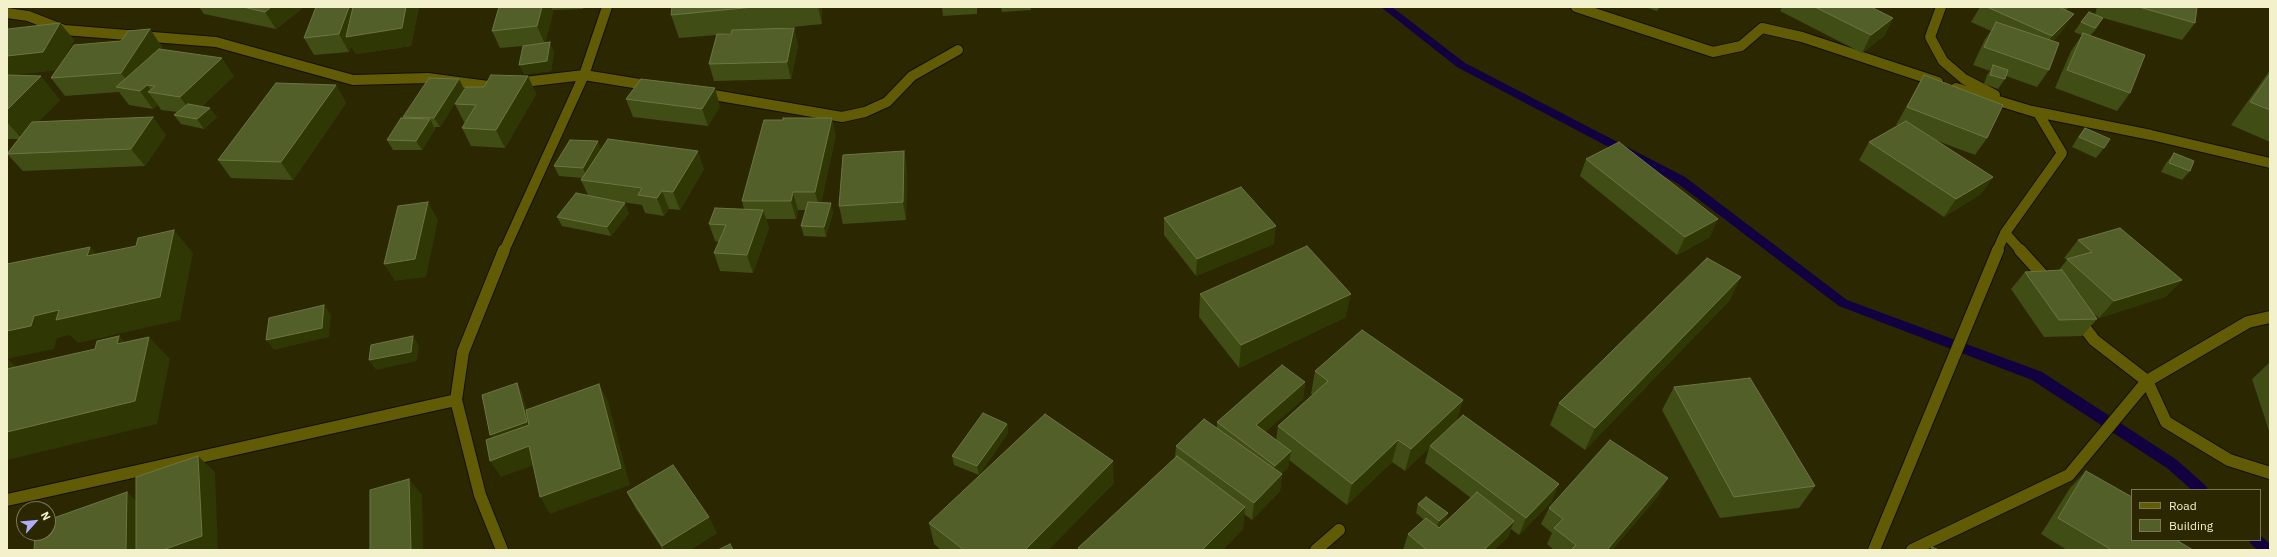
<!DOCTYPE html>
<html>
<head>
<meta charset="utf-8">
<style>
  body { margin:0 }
  #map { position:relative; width:2277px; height:557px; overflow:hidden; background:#2b2700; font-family:"IBM Plex Sans",sans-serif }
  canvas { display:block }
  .frame { position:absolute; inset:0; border:8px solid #f3f0cc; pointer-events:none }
  .legend { position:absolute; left:2131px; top:489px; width:130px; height:52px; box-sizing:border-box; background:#2b2700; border:1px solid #7b7752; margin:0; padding:5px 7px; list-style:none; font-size:12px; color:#f3f0cc }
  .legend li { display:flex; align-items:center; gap:8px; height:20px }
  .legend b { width:20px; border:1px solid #7b7752 }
  .north { position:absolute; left:16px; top:501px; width:40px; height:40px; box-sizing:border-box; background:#2b2700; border:1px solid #7b7752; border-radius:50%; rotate:63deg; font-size:11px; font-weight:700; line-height:16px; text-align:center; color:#f3f0cc }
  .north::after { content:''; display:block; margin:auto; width:14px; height:18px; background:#aeaefa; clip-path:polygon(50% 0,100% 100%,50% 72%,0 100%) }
</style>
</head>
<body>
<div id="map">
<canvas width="2277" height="557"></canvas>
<div class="frame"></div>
<ul class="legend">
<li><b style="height:5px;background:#625b05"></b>Road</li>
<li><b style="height:11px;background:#535f28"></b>Building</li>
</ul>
<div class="north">N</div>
</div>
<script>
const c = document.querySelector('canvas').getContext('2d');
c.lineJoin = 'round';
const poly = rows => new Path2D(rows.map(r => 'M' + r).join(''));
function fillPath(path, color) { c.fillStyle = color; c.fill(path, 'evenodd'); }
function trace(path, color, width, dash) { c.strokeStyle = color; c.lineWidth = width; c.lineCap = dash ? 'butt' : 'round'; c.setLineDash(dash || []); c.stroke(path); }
const stream = poly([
  [1381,7,1392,7,1465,63,1685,177,1847,300,2042,372,2177,460,2206,486,2208,490,2192,490,2167,468,2032,380,1839,306,1677,183,1457,67,1381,7],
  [2260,535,2270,544,2270,550,2257,550,2251,544,2249,540,2260,540,2260,535]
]);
const minorFar1 = poly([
  [1576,7,1713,52,1741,46,1762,28,1802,37,1938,82],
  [1941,7,1930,37,1943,61,1964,79,1995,95],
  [7,13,28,16,64,30,216,42,353,80,428,78,488,86,499,85],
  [516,83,584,75,652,86],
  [1956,88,2038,113,2062,153,2005,233,1997,251],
  [702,93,842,117,865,112,887,102,912,76,958,50],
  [2032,111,2151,135,2270,163],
  [2005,233,2021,251],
  [504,251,584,75,607,7]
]);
const minor = poly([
  [2020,250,2049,282],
  [2078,319,2094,340,2147,381,2166,422,2229,460,2270,473],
  [7,500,456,400],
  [502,550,480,495,456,400,463,352,504,250],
  [1316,550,1339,530],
  [1874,550,1998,250],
  [1912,550,2069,475,2147,381,2248,322,2270,317]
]);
const wall = poly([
  [199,7,304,7,276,29,204,14],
  [316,7,419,7,411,46,356,54,351,46,349,52,314,55,304,38],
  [499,7,584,7,583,9,552,10,553,12,545,43,554,52,551,71,524,74,523,46,500,48,492,31],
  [672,7,822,7,822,24,773,29,794,28,798,46,791,79,714,81,709,64,717,35,679,38,671,15],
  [731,33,731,34,719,34],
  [942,7,977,7,977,14,943,16],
  [1001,7,1031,7,1031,10,1002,12],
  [1645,7,1660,7,1657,11],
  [1782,7,1871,7,1893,18,1884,36,1862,53,1780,11],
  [1980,7,2069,7,2066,10,2062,31,2053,41,2049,70,2037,87,2006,76,2005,79,1998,89,1984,84,1987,75,1990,71,1973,65,1985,39,1991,31,1971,22],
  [2097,7,2197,7,2195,23,2182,40,2103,18,2097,28,2090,36,2130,93,2117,111,2055,88,2071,51,2082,35,2074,32,2081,22,2095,15],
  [60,23,74,40,59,66,150,29,162,47,161,50,234,76,202,106,217,117,204,129,181,124,174,115,177,112,161,110,158,105,153,109,129,105,119,92,65,96,51,78,56,70,13,75,60,100,39,121,166,135,145,166,23,171,7,154,18,139,7,139,7,30],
  [2270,70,2270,142,2231,125],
  [1924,75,1987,138,1975,155,1935,140,1993,177,1981,194,1944,217,1859,160,1869,142,1898,125,1896,125],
  [528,76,536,94,505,148,471,146,462,128,465,122,464,122,455,104,484,87],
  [459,79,464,89,440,127,435,127,435,129,422,150,393,150,387,140,403,118,403,117],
  [336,85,346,103,293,180,231,178,218,160],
  [626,99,720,106,708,126,633,117],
  [2085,128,2104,148,2096,158,2072,147,2078,137],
  [836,135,821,202,833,212,826,237,804,236,801,226,806,210,798,210,796,219,766,219,769,228,753,273,720,271,714,253,719,242,715,241,709,224,744,209,742,201],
  [602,149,704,169,680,210,669,209,664,216,645,213,642,205,622,202,629,213,611,236,562,226,557,217,588,195,581,180,582,178,559,176,554,166],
  [904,151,907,169,906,220,843,224,839,206],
  [2174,153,2190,171,2182,180,2161,172,2166,163],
  [1586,159,1710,237,1677,255,1580,176],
  [1164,218,1274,244,1196,276,1164,235],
  [2078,240,2182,280,2165,297,2099,318,2094,314,2097,319,2082,336,2044,337,2011,289,2025,272,2058,271,2067,260,2064,258],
  [1741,277,1729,301,1585,450,1550,425,1559,403],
  [1200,294,1346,317,1239,368,1199,317],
  [2270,362,2270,434,2252,379],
  [1315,371,1463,400,1456,421,1552,501,1519,535,1511,529,1508,537,1494,550,1403,550,1408,534,1424,520,1416,513,1418,504,1448,513,1445,522,1439,527,1439,528,1471,498,1425,463,1429,448,1405,471,1392,462,1347,505,1289,460,1288,468,1281,474,1282,474,1280,491,1252,520,1244,514,1243,529,1222,550,1079,550,1078,548,1175,458,1176,446,1217,428,1217,422,1305,382,1303,399,1265,432,1276,440,1278,426,1313,395,1311,394],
  [1674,387,1815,486,1799,508,1720,518,1662,410],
  [1007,424,1008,433,979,475,954,465,952,456],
  [2086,471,2178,541,2193,550,2067,550,2041,534,2070,488],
  [1114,483,1048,550,941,550,934,544,929,523],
  [627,492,717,533,690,550,663,550,636,509],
  [1659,495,1612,550,1554,550,1547,544,1552,533,1541,524,1549,508]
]);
const shadedWall = poly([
  [271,7,304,7,276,29,265,12],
  [349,7,419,7,411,46,356,54,351,46,349,52,339,34],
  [542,7,551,7,553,12,545,44,537,26],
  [818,7,822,7,822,24],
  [2074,14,2062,31,2040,54,2052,36],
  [1893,18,1884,36,1862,53,1871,35],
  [60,23,74,40,57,70,7,76,7,56],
  [794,28,798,46,791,79,787,62],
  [150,29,162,47,135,91,121,73],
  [550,42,554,52,551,71,524,74,519,65],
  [222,58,234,76,193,114,180,97],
  [41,76,60,100,22,139,7,122,7,110],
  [528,76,536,94,505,148,496,130],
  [459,79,464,89,440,127,434,118],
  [147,85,153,93,148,92,158,105,153,109,140,91],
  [336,85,346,103,293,180,281,162],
  [715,88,720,106,708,126,702,109],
  [210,108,217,117,204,129,197,119],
  [153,117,166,135,145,166,131,149],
  [832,118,836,135,820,210,815,192],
  [430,119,435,129,422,150,416,141],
  [598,141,602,151,587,178,583,168],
  [698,151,704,169,680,210,673,192],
  [904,151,907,169,906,220,903,202],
  [1993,177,1981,194,1944,217,1956,199],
  [662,191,669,209,664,216,657,198],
  [793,192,798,210,796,219,791,201],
  [428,202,438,220,426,277,395,281,384,264],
  [625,203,629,213,611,236,607,227],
  [831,203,833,212,826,237,824,227],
  [763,210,769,228,753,273,747,255],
  [1718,219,1710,237,1677,255,1685,237],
  [1276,226,1274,244,1196,276,1197,259],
  [174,230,193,253,180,320,78,343,70,335,57,338,54,349,7,359,7,331],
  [90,247,111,270,87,256],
  [1741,277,1729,301,1585,450,1595,428],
  [2182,280,2165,297,2099,318,2114,301],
  [1351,294,1346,317,1239,368,1241,345],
  [324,305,331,315,329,337,274,350,266,340],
  [119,336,140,358,117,344],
  [413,336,419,346,417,361,376,370,369,360],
  [149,337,170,359,157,424,7,460,7,432],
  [8,359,33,382,7,371,7,363],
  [1305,382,1303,399,1254,442,1256,425],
  [517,383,522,392,532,431,496,444,490,435],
  [599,384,608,401,630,485,550,514,540,497],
  [1463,400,1456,422,1430,446,1429,448,1405,471,1411,449],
  [1007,424,1008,433,979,475,977,466],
  [1398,440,1392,462,1347,505,1352,484],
  [529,446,540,463,501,477,490,461],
  [1291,451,1288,468,1272,483,1275,466],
  [198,456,215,472,218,550,163,550],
  [1113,461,1114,483,1048,550,1025,550],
  [1282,474,1280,491,1252,520,1254,503],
  [1668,478,1659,495,1612,550,1607,550],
  [409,479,422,495,423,550,408,550],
  [1559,484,1552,501,1519,535,1526,518],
  [127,492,145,509,145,550,126,550],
  [1245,507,1243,529,1222,550,1202,550],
  [1448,513,1445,522,1436,530,1439,521],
  [709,517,717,533,690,550,665,550,662,546],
  [1514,521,1508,537,1494,550,1484,550]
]);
const building = poly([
  [243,7,271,7,265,12,243,7],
  [316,7,349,7,339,34,304,38,316,7],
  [353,7,406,7,402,28,346,37,353,7],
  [499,7,542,7,537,26,492,31,499,7],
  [672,7,754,7,671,15,672,7],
  [1815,7,1871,7,1893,18,1871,35,1815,7],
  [1987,7,2059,7,2074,14,2052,36,1987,7],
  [2139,7,2197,7,2195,23,2139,7],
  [2089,12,2103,18,2095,28,2081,22,2089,12],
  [1996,22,2059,43,2049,70,1984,47,1996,22],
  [60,23,43,52,7,56,7,30,8,29,60,23],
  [794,28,787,62,709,64,717,34,731,34,732,30,794,28],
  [150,29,121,73,51,78,74,45,121,41,128,31,150,29],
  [2083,33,2145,55,2130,93,2067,70,2083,33],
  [550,42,547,61,519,65,523,46,550,42],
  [159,49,222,58,180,97,148,92,155,86,147,85,140,91,116,87,159,49],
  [1993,65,2008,70,2005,79,1990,75,1993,65],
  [2270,74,2270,110,2250,102,2270,74],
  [7,75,41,76,7,110,7,75],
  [491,75,528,76,496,130,462,128,476,105,455,104,466,87,484,87,491,75],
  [1924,75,2003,105,1987,138,1907,107,1924,75],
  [429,78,459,79,434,118,403,117,429,78],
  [641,79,715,88,702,109,626,99,641,79],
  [276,83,336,85,281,162,218,160,276,83],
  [188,104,210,108,197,119,174,115,188,104],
  [153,117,131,149,7,154,32,122,153,117],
  [401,118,430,119,416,141,387,140,401,118],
  [783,118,832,118,815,192,793,192,791,201,742,201,764,120,783,120,783,118],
  [1906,121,1993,177,1956,199,1869,142,1906,121],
  [2085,128,2110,139,2104,148,2079,137,2085,128],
  [608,139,698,151,673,192,662,191,657,198,638,195,642,188,581,180,608,139],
  [570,140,598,141,583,168,554,166,570,140],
  [1619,142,1718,219,1685,237,1586,159,1619,142],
  [904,151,903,202,839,206,843,155,904,151],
  [2174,153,2194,161,2190,171,2169,163,2174,153],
  [1241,187,1276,226,1197,259,1164,218,1241,187],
  [576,193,625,203,607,227,557,217,576,193],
  [428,202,415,259,384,264,398,206,428,202],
  [808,202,831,203,824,227,801,226,808,202],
  [715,208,763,210,747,255,714,253,726,225,709,224,715,208],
  [2120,228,2182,280,2114,301,2067,259,2092,252,2078,240,2120,228],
  [174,230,160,297,56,320,59,310,34,316,31,326,7,331,7,264,90,247,87,256,136,246,138,238,174,230],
  [1307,246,1351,294,1241,345,1200,294,1307,246],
  [1707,258,1741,277,1595,428,1559,403,1707,258],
  [2062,270,2097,319,2059,320,2025,272,2062,270],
  [324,305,322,328,266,340,269,318,324,305],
  [1362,330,1463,400,1411,449,1398,440,1352,484,1278,426,1328,381,1315,371,1362,330],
  [119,336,117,344,149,337,135,401,7,432,7,369,95,349,97,341,119,336],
  [413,336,411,352,369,360,371,345,413,336],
  [1282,365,1305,382,1256,425,1291,451,1275,466,1217,422,1282,365],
  [1750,378,1815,486,1734,497,1674,387,1750,378],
  [517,383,527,422,490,435,482,395,517,383],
  [599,384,621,468,540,497,529,446,490,461,486,440,529,425,526,410,599,384],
  [983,413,1007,424,977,466,952,456,983,413],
  [1045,414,1113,461,1025,550,964,550,929,523,1045,414],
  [1463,415,1559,484,1526,518,1430,446,1463,415],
  [1204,419,1282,474,1254,503,1176,446,1204,419],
  [1610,440,1668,478,1607,550,1571,550,1576,545,1554,528,1563,519,1549,508,1610,440],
  [198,456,202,536,163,550,136,550,136,477,198,456],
  [1177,456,1245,507,1202,550,1081,550,1078,548,1177,456],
  [673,465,709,517,662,546,627,492,673,465],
  [2086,471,2132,497,2132,540,2178,540,2178,541,2193,550,2112,550,2058,518,2086,471],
  [409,479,411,549,408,550,370,550,370,490,409,479],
  [127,492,126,550,34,550,35,533,48,533,48,520,127,492],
  [1477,492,1514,521,1484,550,1427,550,1408,534,1426,518,1439,528,1477,492],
  [1426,497,1448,513,1439,521,1418,504,1426,497],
  [730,544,733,550,718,550,730,544],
  [1932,547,1939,550,1931,550,1932,547]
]);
fillPath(stream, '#120141');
trace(minorFar1, '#120f00', 12);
trace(minor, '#120f00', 14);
trace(minorFar1, '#625b05', 10);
trace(minor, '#625b05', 12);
fillPath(wall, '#404d14');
fillPath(shadedWall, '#2f3704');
fillPath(building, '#535f28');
trace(building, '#6c7641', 1);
</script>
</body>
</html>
